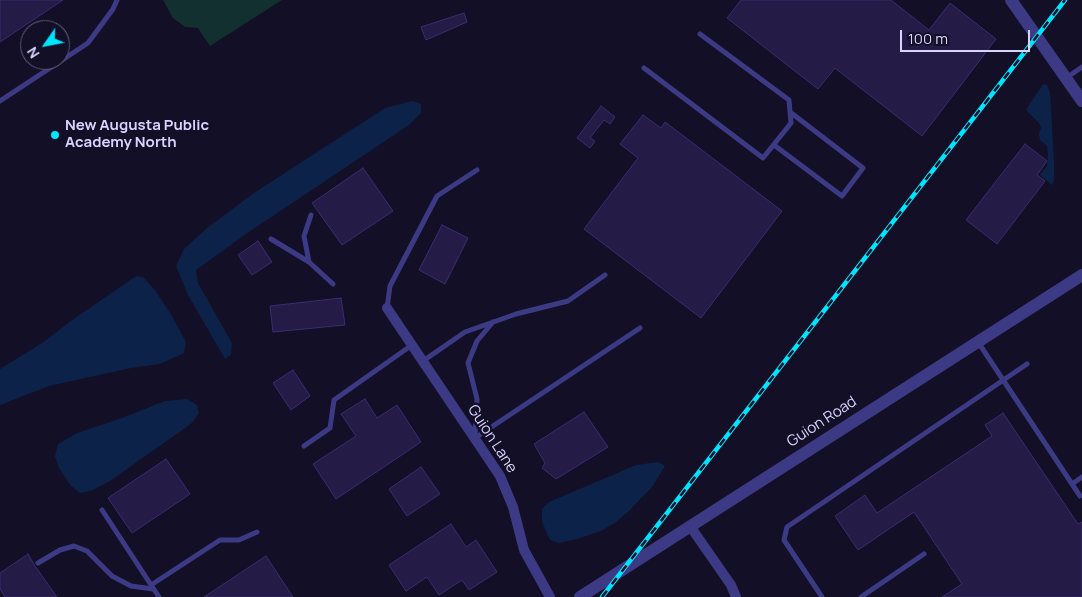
<!DOCTYPE html>
<html>
<head>
<meta charset="utf-8">
<style>
  body { margin:0 }
  #map { position:relative; width:1082px; height:597px; overflow:hidden; background:#130f26; font-family:Manrope,sans-serif }
  canvas { display:block }
  .north { position:absolute; left:20px; top:20px; width:50px; height:50px; box-sizing:border-box; background:#130f26; border:1px solid #625e7d; border-radius:50%; rotate:237deg; font-size:14px; font-weight:700; line-height:20px; text-align:center; color:#d9d4ff }
  .north::after { content:''; display:block; margin:auto; width:18px; height:22px; background:#00e5ff; clip-path:polygon(50% 0,100% 100%,50% 72%,0 100%) }
  .scale { position:absolute; left:900px; top:30px; width:130px; height:22px; box-sizing:border-box; border:2px solid #d9d4ff; border-top:0; padding-left:6px; font-size:15px; line-height:18px; white-space:nowrap; color:#d9d4ff; -webkit-text-stroke:4px #130f26; paint-order:stroke }
</style>
</head>
<body>
<div id="map">
<canvas width="1082" height="597"></canvas>
<div class="north">N</div>
<div class="scale">100 m</div>
</div>
<script>
const c = document.querySelector('canvas').getContext('2d');
c.lineJoin = 'round';
function fillPath(path, color) { c.fillStyle = color; c.fill(path, 'evenodd'); }
const poly = rows => new Path2D(rows.map(r => 'M' + r).join(''));
function trace(path, color, width, dash) { c.strokeStyle = color; c.lineWidth = width; c.lineCap = dash ? 'butt' : 'round'; c.setLineDash(dash || []); c.stroke(path); }
function label(font, color, halo, rows, align = 'center') {
  c.font = font + ' Manrope,sans-serif'; c.lineWidth = 5; c.setLineDash([]); c.textBaseline = 'middle'; c.strokeStyle = halo; c.fillStyle = color; for (const [text, x, y, turn = 0] of rows) {
    c.save(); c.translate(x, y); c.rotate((+turn || 0) * Math.PI / 180); c.textAlign = isNaN(turn) ? turn : align; if (halo) c.strokeText(text, 0, 0); c.fillText(text, 0, 0); c.restore();
  }
}
const green = poly([
  [163,0,282,0,210,46,198,28,185,27,173,18]
]);
const water = poly([
  [1043,84,1047,85,1050,93,1054,161,1054,180,1052,185,1040,175,1047,166,1048,154,1047,146,1040,140,1039,134,1041,128,1039,123,1026,110],
  [412,101,421,104,421,113,409,125,246,234,196,270,198,283,232,343,231,355,225,359,188,295,176,266,184,249,207,228,254,193,385,108],
  [136,276,143,277,155,290,172,316,186,342,184,353,160,364,131,368,49,386,0,405,0,369,45,341,68,323],
  [187,399,197,405,199,413,192,423,110,481,91,491,80,493,71,486,59,468,55,456,58,444,77,433,122,418,165,401],
  [658,462,665,466,652,487,629,511,615,523,601,531,577,539,559,543,550,540,542,522,542,509,549,502,636,465]
]);
const building = poly([
  [0,0,63,0,0,42,0,0],
  [741,0,891,0,929,30,950,3,996,39,922,136,835,68,818,89,727,18,741,0],
  [464,13,467,22,426,40,421,27,464,13],
  [601,106,615,117,610,124,604,120,590,138,595,141,590,148,577,138,601,106],
  [643,115,661,128,665,122,782,211,701,318,584,229,638,158,620,144,643,115],
  [1025,144,1047,161,1037,175,1045,181,997,244,966,220,1025,144],
  [363,168,393,211,342,245,312,203,363,168],
  [442,225,468,238,445,284,419,270,442,225],
  [258,241,272,262,252,275,238,255,258,241],
  [341,298,345,325,273,332,270,306,341,298],
  [293,370,310,396,291,410,273,383,293,370],
  [365,399,377,418,397,405,421,442,336,499,313,464,356,436,341,414,365,399],
  [584,412,608,447,556,479,542,468,545,463,534,444,584,412],
  [1003,413,1078,524,1082,522,1082,597,942,597,962,584,914,512,858,550,835,516,865,495,877,513,992,436,985,425,1003,413],
  [166,459,190,494,132,533,108,498,166,459],
  [421,467,440,494,407,516,389,489,421,467],
  [451,524,466,547,476,540,497,572,469,590,462,580,439,595,427,577,406,591,389,565,451,524],
  [28,554,35,566,57,597,5,597,0,589,0,573,28,554],
  [266,556,293,597,204,597,266,556]
]);
const service = poly([
  [644,68,763,158,791,123,789,100,700,34],
  [1066,78,1082,67],
  [0,101,88,43,113,9,117,0],
  [774,145,842,196,863,168,790,112],
  [271,239,309,262,304,236,311,215],
  [309,262,333,284],
  [387,308,390,286,437,196,477,170],
  [978,342,1080,496],
  [423,361,465,332,516,314,568,301,605,275],
  [475,435,477,399,468,363,477,341,493,322],
  [475,438,640,328],
  [304,446,330,428,334,400,412,345],
  [1072,484,1082,477],
  [102,510,159,597],
  [38,563,60,550,74,546,87,551,112,576,131,586,153,589],
  [151,585,220,540,239,540,257,532],
  [822,597,784,540,787,527,1027,364],
  [861,597,924,554]
]);
const minor = poly([
  [387,308,500,476,513,507,524,550,550,597],
  [690,526,731,585,736,597]
]);
const tertiary = poly([
  [1011,0,1082,101],
  [580,597,1082,275]
]);
const rail = poly([
  [602,597,1065,0]
]);
const markers = [
  [55,135,5,"#00e5ff"]
];
const poiNames = [
  ["New Augusta Public",65,126],
  ["Academy North",65,143]
];
const streetNames = [
  ["Guion Road",822,422,-33],
  ["Guion Lane",492,439,57]
];
fillPath(green, '#12302f');
fillPath(water, '#0c2248');
fillPath(building, '#241b47');
trace(building, '#3b2d73', 1);
trace(service, '#3d3a85', 5);
trace(minor, '#3d3a85', 10);
trace(tertiary, '#3d3a85', 12);
trace(rail, '#00e5ff', 4.5);
trace(rail, '#130f26', 2.5, [8]);
for (const [x, y, r, color] of markers) { const dot = new Path2D(); dot.arc(x, y, r, 0, 2 * Math.PI); c.fillStyle = color; c.fill(dot); trace(dot, '#130f26', 2); }
label('bold 15px', '#d9d4ff', '#130f26', poiNames, 'left');
label('15px', '#d9d4ff', '#130f26', streetNames);
</script>
</body>
</html>
